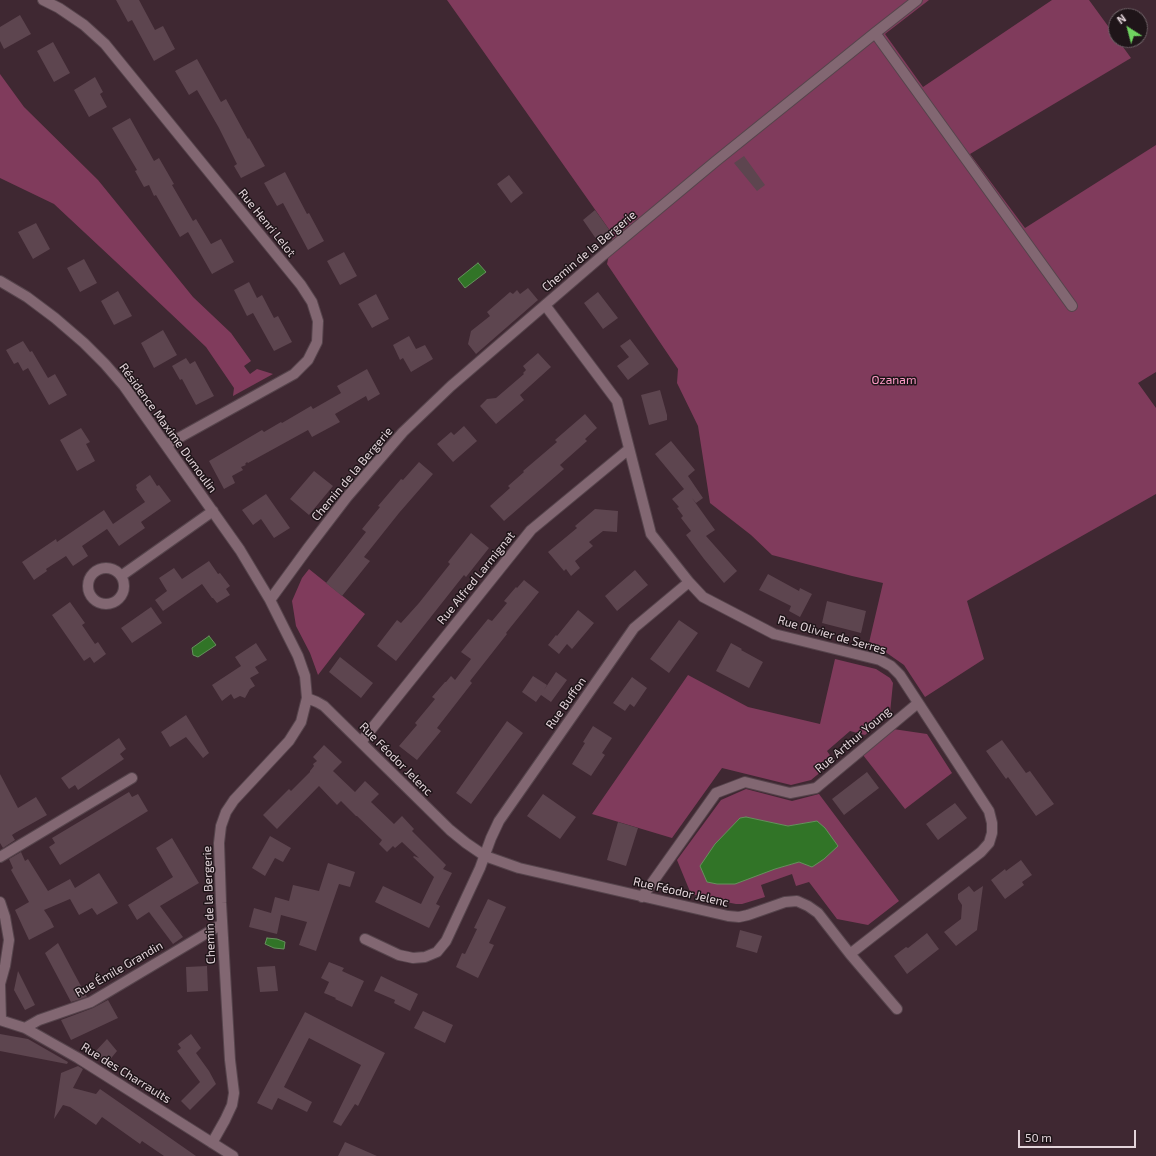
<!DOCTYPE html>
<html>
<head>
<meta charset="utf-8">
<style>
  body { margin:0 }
  #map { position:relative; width:1156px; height:1156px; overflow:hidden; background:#3f2832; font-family:"Exo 2",sans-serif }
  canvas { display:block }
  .north { position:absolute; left:1108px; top:8px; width:40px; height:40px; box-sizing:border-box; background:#1f1519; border:1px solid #6d6166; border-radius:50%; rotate:324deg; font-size:11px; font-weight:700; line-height:16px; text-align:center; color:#e3d4da }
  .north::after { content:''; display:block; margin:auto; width:14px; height:18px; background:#6fd360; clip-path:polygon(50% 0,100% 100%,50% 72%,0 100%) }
  .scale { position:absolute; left:1018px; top:1130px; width:118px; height:18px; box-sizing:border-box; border:2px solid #e3d4da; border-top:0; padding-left:5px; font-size:12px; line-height:14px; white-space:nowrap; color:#e3d4da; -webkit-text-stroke:3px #1f1519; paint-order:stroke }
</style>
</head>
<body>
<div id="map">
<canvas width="1156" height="1156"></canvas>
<div class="north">N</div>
<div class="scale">50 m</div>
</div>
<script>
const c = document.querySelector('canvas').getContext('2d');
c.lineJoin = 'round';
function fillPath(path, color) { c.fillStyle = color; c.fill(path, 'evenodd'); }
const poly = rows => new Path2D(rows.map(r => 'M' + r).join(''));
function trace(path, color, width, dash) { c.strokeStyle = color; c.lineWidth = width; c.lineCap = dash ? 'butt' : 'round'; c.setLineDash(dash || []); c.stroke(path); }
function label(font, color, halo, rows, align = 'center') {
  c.font = font + ' "Exo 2",sans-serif'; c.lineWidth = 3; c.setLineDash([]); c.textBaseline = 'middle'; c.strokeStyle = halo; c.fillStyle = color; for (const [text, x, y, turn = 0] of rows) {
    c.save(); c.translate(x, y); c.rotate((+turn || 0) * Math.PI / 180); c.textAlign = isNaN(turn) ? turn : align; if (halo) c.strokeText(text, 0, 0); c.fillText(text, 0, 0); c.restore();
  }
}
const green = poly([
  [447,0,929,0,885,34,923,87,1052,0,1089,0,1116,37,1116,40,1118,40,1131,58,970,154,1025,228,1156,145,1156,372,1138,383,1156,408,1156,494,967,601,984,659,925,697,904,665,884,651,868,647,883,583,852,576,772,555,751,535,710,503,698,426,677,383,678,369,607,264,613,235],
  [0,74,24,107,98,180,193,297,231,333,251,361,244,366,250,374,257,369,273,374,233,396,234,388,206,347,130,275,54,204,0,178],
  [309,569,365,614,318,675,310,653,296,626,292,601,302,578],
  [835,659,876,669,890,678,893,683,890,713,865,735,850,731,827,751,834,761,811,780,791,785,722,768,672,838,592,814,688,675,748,707,820,724],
  [893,729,927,734,952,773,905,809,863,755],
  [746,789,792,801,819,794,899,901,868,925,837,919,809,882,796,886,792,874,761,885,765,897,742,904,736,904,721,901,691,894,677,860,721,800],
  [746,817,788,826,817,821,812,866,799,862,775,869,740,818]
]);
const water = poly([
  [478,263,486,272,465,288,458,279,478,263],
  [209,636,216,645,198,657,193,655,192,648,209,636],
  [746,817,788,826,817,821,825,828,838,846,824,859,812,867,799,862,775,869,735,884,717,884,707,882,700,866,715,844,740,818,746,817],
  [267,938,277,939,285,942,284,949,274,948,265,944,267,938]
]);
const building = poly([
  [116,0,139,0,155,30,163,26,175,49,154,61,132,20,128,22],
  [20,15,31,34,4,49,0,41,0,27],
  [53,42,70,73,54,82,37,51],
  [197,59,221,102,226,99,248,139,249,138,265,166,241,178,234,166,237,164,219,128,197,90,189,95,175,71],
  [95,77,103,92,100,94,107,107,89,117,74,90],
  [130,118,154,161,159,158,174,184,172,185,193,221,196,219,211,244,221,239,234,262,212,274,188,232,180,237,156,195,154,196,149,185,144,187,135,171,137,170,112,128],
  [744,156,765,185,757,191,734,163],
  [285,172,307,214,309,213,324,241,308,250,283,203,277,206,264,183],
  [509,175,523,193,511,203,497,184],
  [595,210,613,235,601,246,583,220],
  [36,223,50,249,33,259,18,232],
  [344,252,357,276,340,285,327,261],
  [84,259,97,283,80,292,67,268],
  [249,282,257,298,262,295,274,318,278,316,292,342,274,351,253,313,247,316,234,290],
  [528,288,538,300,476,354,468,344,471,331,490,316,487,312,510,292,513,294,517,290,520,294],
  [118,291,132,316,114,325,101,301],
  [598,292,618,318,603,329,584,303],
  [376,294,389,319,372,328,358,304],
  [163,330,177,355,154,368,141,343],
  [409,336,416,349,425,345,433,359,411,372,403,358,400,360,393,345],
  [630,339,649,364,628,380,617,366,629,357,620,346],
  [23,341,30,352,32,351,48,378,55,374,67,395,49,405,28,368,23,371,18,362,14,364,6,350],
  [538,353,551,367,520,395,524,400,496,424,480,406,487,399,496,398,524,374,523,373,526,370,523,366],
  [186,358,190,364,195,361,214,396,196,405,182,379,180,380,172,366],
  [367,369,380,394,368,401,366,396,335,414,340,422,312,437,308,430,248,463,247,462,245,464,246,465,241,467,243,470,232,476,235,483,224,489,209,461,262,430,264,432,281,422,282,423,311,406,313,409,341,393,337,386],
  [660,390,667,415,667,420,649,425,641,395],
  [585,414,597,428,585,439,587,441,560,465,564,469,504,521,490,506,510,488,508,486,524,472,523,471,557,442,555,440],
  [464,426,477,441,453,462,437,444,451,432,454,435],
  [81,428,90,442,86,444,95,461,77,471,60,440],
  [671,441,695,470,688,476,703,498,696,503,692,498,715,530,706,536,737,571,724,583,704,559,686,535,691,531,681,518,683,516,677,508,679,507,672,499,684,489,655,454],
  [419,462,433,474,399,513,364,557,370,561,342,596,326,583,366,532,362,529,380,507,378,506,401,479,403,480],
  [314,471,333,486,309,515,290,499],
  [150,475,157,486,159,485,171,501,141,522,145,528,119,546,107,529,82,546,88,556,73,566,66,556,46,569,47,571,34,580,22,562,56,539,57,542,104,510,113,524,145,502,136,489,137,488,136,485],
  [266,494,290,528,274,538,261,519,253,525,242,510],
  [595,509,618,511,617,532,603,531,589,542,593,546,575,561,580,568,571,576,566,569,564,571,548,552,577,528,575,526],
  [471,533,489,548,466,577,464,575,396,661,377,646,397,620,401,623,419,603,450,564,448,562],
  [209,561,218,574,220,573,230,586,226,589,230,595,217,603,213,598,212,598,202,584,163,611,155,600,167,591,159,578,174,568,182,579],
  [635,570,648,585,617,611,605,596],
  [768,574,799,591,800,588,812,594,800,617,789,611,791,606,759,590],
  [524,580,539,592,506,633,507,634,470,681,472,683,437,728,441,731,417,760,399,746,417,725,415,723,435,699,432,697,445,682,446,682,451,676,455,680,471,659,461,652,488,619,492,621,507,603,504,601,516,587,517,588],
  [827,601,866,611,861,633,822,623],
  [70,602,85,623,82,625,95,644,98,642,106,654,94,663,90,657,84,661,52,615],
  [151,607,162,623,132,643,121,628],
  [578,610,594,623,572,649,567,644,559,654,548,645,556,635,557,636],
  [679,620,698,633,669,673,650,659],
  [256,643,267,660,255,667,259,673,250,678,255,686,250,689,245,698,240,696,234,699,231,694,222,701,212,685,241,666,235,657],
  [731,643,742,649,741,650,763,662,749,688,716,671],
  [340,657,373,683,361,698,329,672],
  [556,672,567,680,551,702,541,695,536,702,522,692,533,676,547,685,544,690],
  [632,677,647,688,634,707,630,704,625,711,613,703],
  [186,715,209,753,203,758,186,737,170,747,161,732],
  [507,721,523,733,471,804,456,793],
  [593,726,612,738,602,753,605,755,591,776,572,764,585,743,583,742],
  [119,738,126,749,120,754,124,759,78,790,75,785,69,789,61,778],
  [1002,740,1026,773,1030,771,1054,804,1036,816,1008,777,1006,779,986,751],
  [324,745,342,762,333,771,355,792,365,781,379,794,371,802,394,824,402,816,414,829,412,831,446,865,443,869,452,873,436,904,440,906,429,928,375,902,383,886,421,904,434,877,413,857,414,856,419,858,402,842,395,848,393,846,387,852,379,844,382,840,357,816,356,816,341,801,337,805,319,786,277,829,263,815,289,789,291,791,310,772,310,771,314,766,313,764,317,761,313,757],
  [867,772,879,788,844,815,832,799],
  [0,774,18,808,36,797,47,815,15,833,12,835,15,840,3,848,0,843],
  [129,792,132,797,138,794,148,811,60,865,49,847,55,843,52,838],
  [543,794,576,817,560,839,527,816],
  [955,803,967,818,938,840,926,824],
  [618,822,638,828,626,866,607,860],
  [270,836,291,848,283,862,275,858,265,876,252,868],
  [172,838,199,883,160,906,183,937,173,944,149,912,137,920,128,905,173,877,156,848],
  [21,852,25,861,28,859,48,891,70,879,75,888,99,873,118,903,97,915,92,908,79,915,70,899,44,910,50,919,54,927,29,940,15,910,29,902,11,870,13,868,9,859],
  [1021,860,1032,875,1022,882,1024,885,1005,899,991,880,1005,869,1006,871],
  [328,863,355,872,350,887,339,884,316,951,299,945,307,922,281,915,277,934,249,927,254,908,271,913,275,897,289,901,293,885,319,891],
  [969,886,974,892,983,886,977,930,956,946,944,932,961,919,962,905,958,899,958,894],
  [488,899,506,907,489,943,494,945,478,978,456,967,462,953,465,954,477,929,474,928],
  [740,930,762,936,757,953,736,947],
  [927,933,939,949,907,974,894,956,906,947,908,948],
  [58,943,75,975,87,997,71,1002,45,953],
  [329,962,344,968,342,971,364,981,352,1007,335,999,336,998,324,993,329,982,321,978],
  [207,966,208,991,187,992,186,967],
  [275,966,278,991,260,992,257,967],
  [18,971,35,1005,25,1010,14,990],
  [381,976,418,994,410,1011,394,1003,395,1000,374,991],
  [108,1000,118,1018,71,1040,61,1020,93,1008],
  [423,1011,453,1025,445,1043,414,1028],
  [305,1012,385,1053,358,1106,355,1104,341,1126,333,1122,361,1065,309,1038,284,1087,312,1102,307,1112,278,1098,272,1110,257,1103],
  [0,1034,28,1039,68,1062,67,1064,0,1051],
  [191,1034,201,1048,196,1053,209,1071,216,1084,190,1110,181,1101,200,1082,177,1051,181,1048,178,1044],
  [107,1039,117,1051,108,1062,93,1054],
  [78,1066,83,1069,73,1088,96,1094,100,1089,196,1156,164,1156,142,1141,140,1144,102,1117,96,1125,70,1107,63,1105,54,1119,61,1073],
  [345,1142,377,1156,338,1156]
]);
const minor = poly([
  [43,0,59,8,84,25,105,44,301,285,312,302,318,321,317,342,308,360,294,374,166,445],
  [875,33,1072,306],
  [0,281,27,297,55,318,84,343,105,364,124,386,240,550,270,600],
  [545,305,617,401,651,534,689,582,703,597,774,634,880,660,891,666,900,675,989,811,992,823,992,833,989,843,981,852,850,954],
  '88 586a18 18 0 1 1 36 0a18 18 0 1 1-36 0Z',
  [121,576,213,511],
  [307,698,317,702,324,706,450,830,466,843,485,856,519,868,728,916,739,917,748,915,785,902,797,901,808,906,818,913,850,954,897,1009],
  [361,742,531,530,629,449],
  [0,857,132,778],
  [642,897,716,793,745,782,790,793,816,788,918,703],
  [0,902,5,917,9,940,5,966,0,984,1,1020],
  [365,939,399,955,413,958,425,957,437,952,446,941,480,868,491,838,499,821,634,628,689,582],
  [0,1020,25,1028,78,1058,233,1156],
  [25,1028,39,1020,91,1002,222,924],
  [212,1143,225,1120,232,1105,234,1093,230,1060,221,903,219,843,221,826,226,812,234,800,289,741,301,722,307,698,305,676,298,656,270,600,308,548,347,497,403,432,451,386,602,256,716,161,875,33,917,0]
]);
const streetNames = [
  ["Rue Henri Lelot",267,223,51],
  ["Chemin de la Bergerie",589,251,-40],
  ["Résidence Maxime Dumoulin",168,428,54],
  ["Chemin de la Bergerie",352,474,-50],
  ["Rue Alfred Larmignat",476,578,-51],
  ["Rue Olivier de Serres",832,635,16],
  ["Rue Buffon",566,703,-55],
  ["Rue Arthur Young",853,740,-40],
  ["Rue Féodor Jelenc",396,759,45],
  ["Rue Féodor Jelenc",681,892,13],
  ["Chemin de la Bergerie",209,905,-92],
  ["Rue Émile Grandin",119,969,-30],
  ["Rue des Charraults",126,1073,32]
];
const parkNames = [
  ["Ozanam",894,380]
];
fillPath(green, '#803b5c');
fillPath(water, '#317427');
trace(water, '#66915d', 1);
fillPath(building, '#5d454f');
trace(minor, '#56444c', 12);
trace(minor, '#826772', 10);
label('12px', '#e3d4da', '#1f1519', streetNames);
label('12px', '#ff9cc8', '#1f1519', parkNames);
</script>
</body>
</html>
